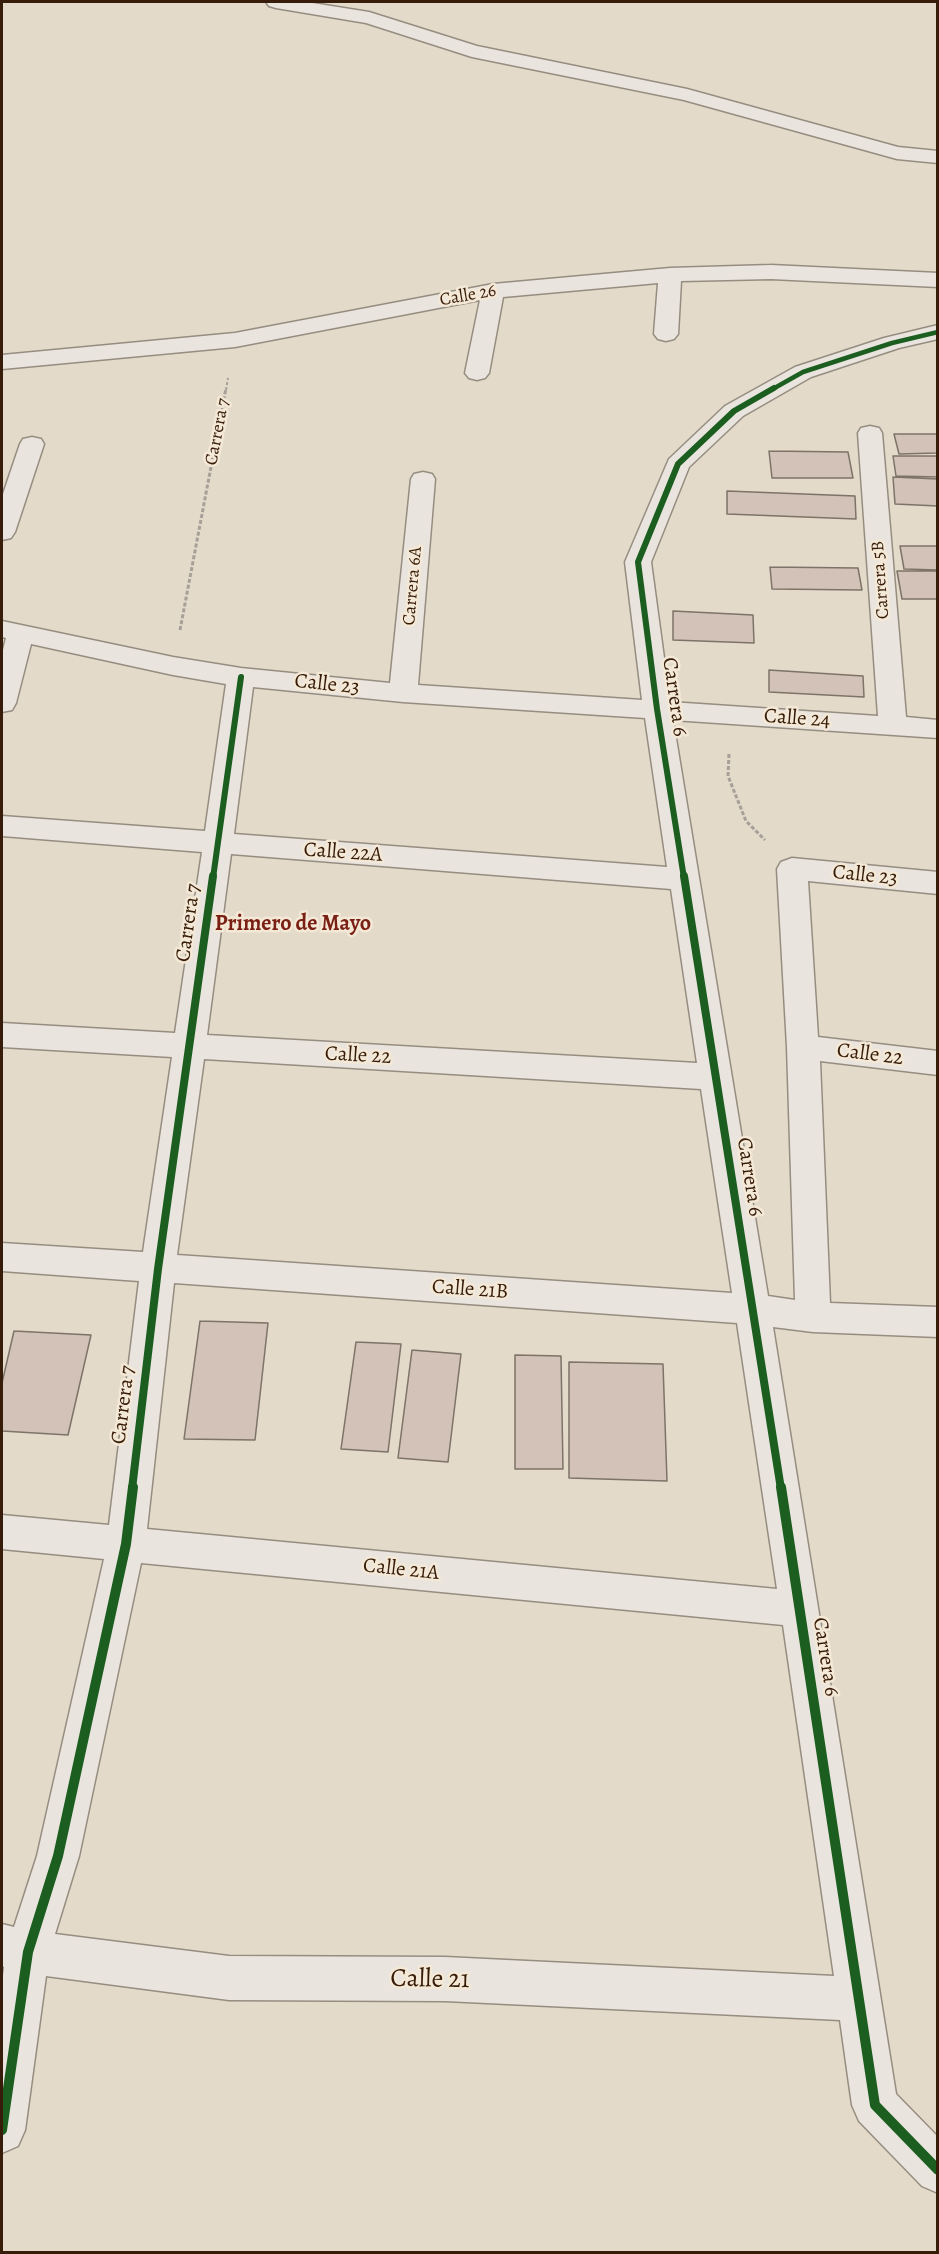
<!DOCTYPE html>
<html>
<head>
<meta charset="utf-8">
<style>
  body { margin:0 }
  #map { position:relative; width:939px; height:2254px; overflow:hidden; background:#e4daca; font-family:Alegreya,serif }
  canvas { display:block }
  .frame { position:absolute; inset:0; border:3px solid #371d09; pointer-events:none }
</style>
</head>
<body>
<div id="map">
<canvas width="939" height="2254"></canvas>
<div class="frame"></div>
</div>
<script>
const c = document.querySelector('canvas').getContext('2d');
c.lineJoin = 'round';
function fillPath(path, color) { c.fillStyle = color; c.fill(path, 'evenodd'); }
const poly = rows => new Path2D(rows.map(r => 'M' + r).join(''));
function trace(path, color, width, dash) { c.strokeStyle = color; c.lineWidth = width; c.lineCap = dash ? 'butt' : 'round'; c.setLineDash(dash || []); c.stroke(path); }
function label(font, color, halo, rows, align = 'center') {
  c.font = font + ' Alegreya,serif'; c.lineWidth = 5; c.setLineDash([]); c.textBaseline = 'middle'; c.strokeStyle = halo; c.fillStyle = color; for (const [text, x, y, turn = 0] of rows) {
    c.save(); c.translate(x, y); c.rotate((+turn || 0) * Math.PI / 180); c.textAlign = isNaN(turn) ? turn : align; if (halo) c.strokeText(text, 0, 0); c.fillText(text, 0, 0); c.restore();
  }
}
const building = poly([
  [894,434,938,434,938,453,899,454,894,434],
  [769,451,848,452,853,478,772,478,769,451],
  [893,456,938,456,938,477,896,476,893,456],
  [893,477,938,479,938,506,895,504,893,477],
  [727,491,855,496,856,519,727,514,727,491],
  [900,546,938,546,938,570,904,569,900,546],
  [770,567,858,568,862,590,772,589,770,567],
  [897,571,938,571,938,599,902,599,897,571],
  [673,611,753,615,754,643,673,640,673,611],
  [769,670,863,676,864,697,769,692,769,670],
  [200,1321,268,1323,255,1440,184,1439,200,1321],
  [14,1331,91,1335,68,1435,2,1431,2,1383,14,1331],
  [356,1342,401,1344,388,1452,341,1449,356,1342],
  [412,1350,461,1354,448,1462,398,1458,412,1350],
  [515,1355,561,1356,563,1469,515,1469,515,1355],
  [569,1362,663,1364,667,1481,569,1478,569,1362]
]);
const pathFar1 = poly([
  [226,390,228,378]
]);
const path = poly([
  [180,630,226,388],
  [729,754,728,776,746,821,765,840]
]);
const minor = poly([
  [266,2,306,2,369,12,477,46,687,89,898,147,938,151,938,163,897,159,684,100,472,57,366,23,276,8,269,6,266,2],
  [771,265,938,273,938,287,771,279,681,281,678,334,674,339,666,341,658,339,654,334,658,283,503,297,489,373,485,378,477,380,469,378,465,373,480,300,235,347,2,369,2,355,235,333,493,284,670,268,771,265],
  [938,325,938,339,899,348,811,377,743,416,689,467,651,562,670,702,878,716,858,433,861,428,870,426,879,428,882,433,906,717,938,720,938,738,673,720,768,1296,795,1300,787,1047,777,869,781,862,792,858,938,872,938,894,808,881,818,1037,938,1051,938,1075,820,1061,830,1303,938,1307,938,1337,813,1332,773,1327,896,2094,938,2137,938,2193,922,2186,859,2121,852,2105,840,2020,445,2001,229,2000,46,1976,25,2130,18,2146,2,2153,2,1984,4,1967,2,1966,2,1924,14,1927,37,1856,104,1559,2,1549,2,1515,109,1525,139,1281,2,1271,2,1243,143,1252,172,1057,2,1047,2,1023,175,1033,202,852,2,836,2,816,205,831,226,684,173,675,31,644,16,703,12,710,2,712,2,654,6,638,2,637,2,621,173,657,241,668,390,683,411,479,414,474,423,472,432,474,435,479,418,685,642,700,625,562,669,459,725,406,795,367,884,338,938,325],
  [253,687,403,702,645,718,667,867,234,834,253,687],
  [231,854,671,889,697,1063,207,1035,231,854],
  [204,1059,701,1089,732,1293,177,1255,204,1059],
  [174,1283,737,1323,777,1589,147,1529,174,1283],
  [141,1563,783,1625,834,1976,445,1957,229,1956,55,1934,79,1856,141,1563],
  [32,437,41,439,44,444,15,532,11,538,2,540,2,497,20,444,23,439,32,437]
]);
const cyclewayFar3 = poly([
  [771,390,803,372,892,343,938,332]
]);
const cyclewayFar2 = poly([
  [213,878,241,677],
  [684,878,657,709,638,562,678,464,734,411,774,388]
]);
const cyclewayFar1 = poly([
  [684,876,781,1489],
  [132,1489,158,1269,213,876]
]);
const cycleway = poly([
  [781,1487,875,2105,938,2170],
  [2,2130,28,1952,58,1856,126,1544,133,1487]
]);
const farStreetnames = [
  ["Calle 26",468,296,-10],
  ["Carrera 7",218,432,-79],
  ["Carrera 5B",881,580,-94],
  ["Carrera 6A",413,586,-85]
];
const streetNames = [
  ["Calle 23",327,685,6],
  ["Carrera 6",674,697,82],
  ["Calle 24",797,719,4],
  ["Calle 22A",343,853,4],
  ["Calle 23",865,876,6],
  ["Carrera 7",189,923,-82],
  ["Calle 22",870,1055,7],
  ["Calle 22",358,1056,3],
  ["Carrera 6",749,1177,81],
  ["Calle 21B",470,1290,4],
  ["Carrera 7",124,1405,-83],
  ["Calle 21A",401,1570,6],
  ["Carrera 6",825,1657,81]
];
const neighbourhoodNames = [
  ["Primero de Mayo",293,925]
];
const nearStreetnames = [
  ["Calle 21",430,1980,1]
];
fillPath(building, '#d2c2b7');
trace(building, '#7d7368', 1.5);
trace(minor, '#968d81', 3);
trace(pathFar1, '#a7a099', 2, [3, 2]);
trace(path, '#a7a099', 3, [4, 2]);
fillPath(minor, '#e9e4dd');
trace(cyclewayFar3, '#1b5e20', 4.5);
trace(cyclewayFar2, '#1b5e20', 6);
trace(cyclewayFar1, '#1b5e20', 8);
trace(cycleway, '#1b5e20', 10);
label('18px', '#371d09', '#f4e8d6', farStreetnames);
label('21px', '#371d09', '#f4e8d6', streetNames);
label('bold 22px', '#7a1f14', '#f4e8d6', neighbourhoodNames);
label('26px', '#371d09', '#f4e8d6', nearStreetnames);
</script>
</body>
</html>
